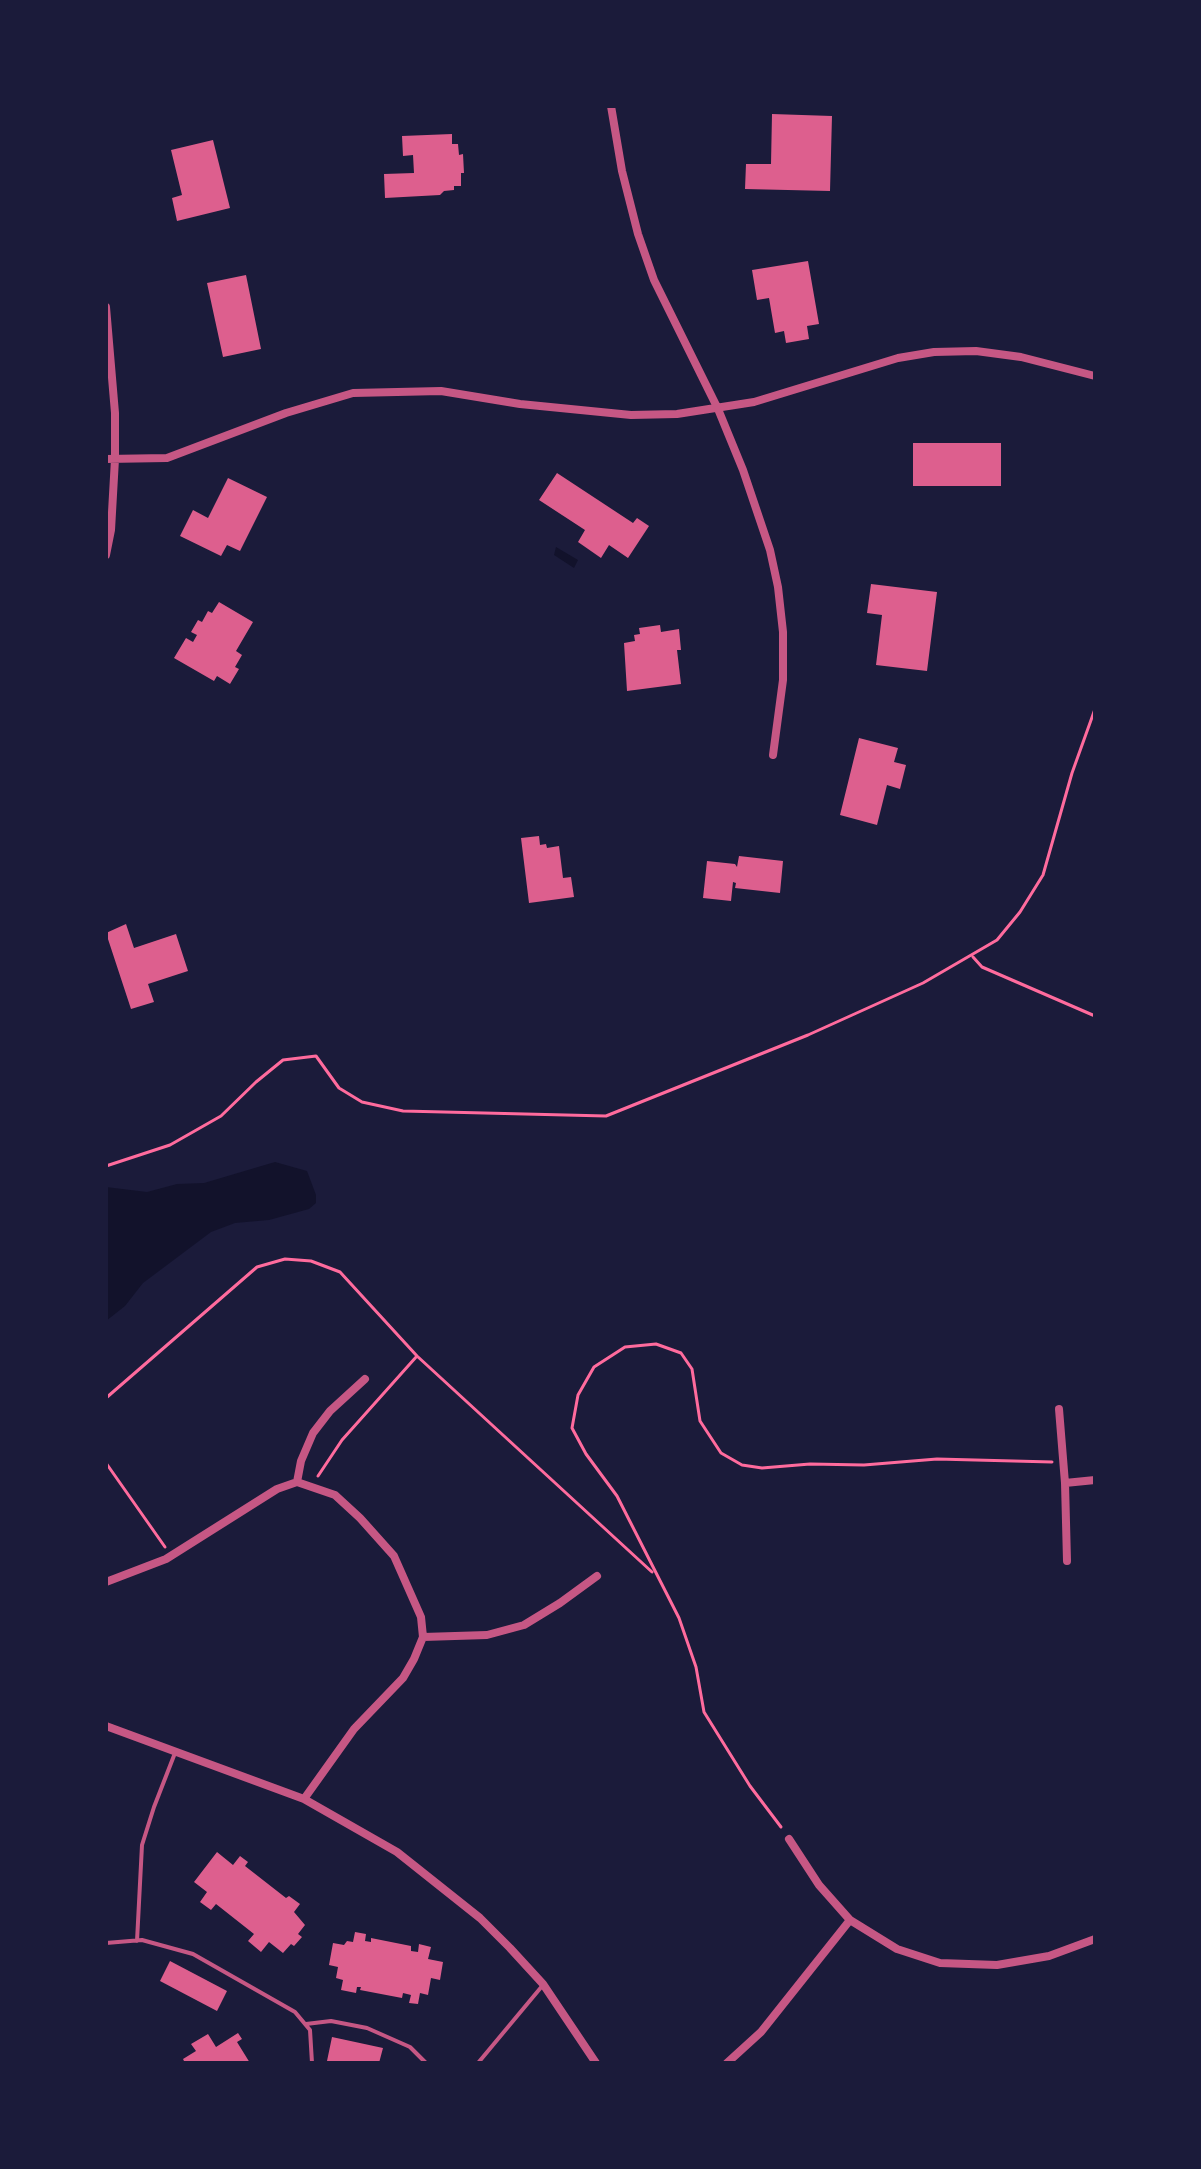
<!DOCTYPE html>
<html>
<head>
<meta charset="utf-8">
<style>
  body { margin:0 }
  #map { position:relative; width:1201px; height:2169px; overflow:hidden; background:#1b1b3a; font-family:"DM Sans",sans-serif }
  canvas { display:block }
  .frame { position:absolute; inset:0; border:108px solid #1b1b3a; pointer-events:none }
</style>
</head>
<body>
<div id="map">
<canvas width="1201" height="2169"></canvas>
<div class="frame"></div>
</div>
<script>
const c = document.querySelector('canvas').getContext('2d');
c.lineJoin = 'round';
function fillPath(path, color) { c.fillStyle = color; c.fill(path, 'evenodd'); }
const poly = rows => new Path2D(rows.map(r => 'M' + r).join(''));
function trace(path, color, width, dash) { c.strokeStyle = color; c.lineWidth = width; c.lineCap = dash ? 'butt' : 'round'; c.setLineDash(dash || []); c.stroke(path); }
const water = poly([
  [556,547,578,560,574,568,554,555],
  [275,1162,307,1171,316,1195,316,1203,309,1209,269,1220,235,1223,211,1232,143,1283,125,1306,106,1321,106,1187,147,1192,177,1184,204,1183]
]);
const building = poly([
  [772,114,832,116,830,191,745,189,746,164,771,164],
  [452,134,452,144,458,144,459,155,463,154,464,173,461,173,461,186,454,186,454,190,444,191,440,195,385,198,384,174,414,173,413,155,403,156,402,136],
  [213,140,230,208,177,221,172,198,182,195,171,150],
  [808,261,819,324,807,326,809,339,786,343,784,331,775,333,769,298,757,300,752,270],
  [246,275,261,349,223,357,207,283],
  [913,443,1001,443,1001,486,913,486],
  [557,473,633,523,637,518,649,526,628,558,609,545,601,558,578,542,585,530,539,500],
  [228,478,267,497,240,551,227,545,221,556,180,536,193,510,208,518],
  [871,584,937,592,927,671,876,665,882,615,867,613],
  [219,602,253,622,236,651,242,655,235,667,239,669,230,684,217,676,214,681,174,658,186,638,193,642,197,635,191,632,198,620,202,622,208,611,212,613],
  [660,625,661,632,679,629,681,650,677,650,681,684,627,691,624,643,635,641,634,635,640,634,639,628],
  [859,738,898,748,894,762,906,765,900,789,887,785,877,825,840,815],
  [539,836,540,845,546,844,547,848,559,846,563,878,571,877,574,897,529,903,521,838],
  [739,856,783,861,780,893,735,888,736,883,733,882,731,901,703,898,707,861,735,864,737,867],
  [126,924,134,948,176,934,188,971,148,984,154,1002,131,1009,106,933],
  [217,1852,233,1865,240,1856,248,1862,245,1866,286,1898,289,1896,300,1904,294,1912,305,1925,298,1934,302,1937,294,1946,291,1944,283,1953,269,1942,261,1952,248,1941,254,1934,216,1904,211,1910,200,1902,207,1892,194,1882],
  [355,1932,366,1934,365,1941,371,1942,371,1938,411,1946,411,1951,418,1952,419,1944,431,1947,428,1959,443,1962,440,1980,431,1978,428,1995,420,1993,418,2004,409,2003,411,1995,403,1993,402,1998,360,1990,361,1987,357,1987,356,1993,341,1990,343,1980,336,1978,338,1967,329,1965,333,1943,344,1945,347,1941,353,1942],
  [170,1961,227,1991,217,2011,160,1981],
  [238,2033,242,2039,237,2042,250,2063,185,2063,183,2059,196,2051,191,2044,208,2034,216,2047],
  [332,2037,383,2048,379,2063,327,2061]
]);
const path = poly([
  [973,957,982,967,1095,1016],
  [106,1166,170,1145,221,1116,256,1082,283,1060,316,1056,339,1088,362,1102,403,1111,606,1116,808,1035,923,983,997,940,1020,912,1043,875,1072,773,1095,709],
  [106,1398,257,1267,285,1259,311,1261,340,1272,417,1356,652,1572],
  [106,1463,165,1547],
  [318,1476,342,1440,417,1356],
  [781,1827,750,1786,704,1712,696,1667,679,1618,617,1496,586,1454,572,1428,578,1395,594,1367,625,1347,656,1344,681,1353,692,1369,700,1421,721,1453,742,1465,762,1468,810,1464,864,1465,937,1459,1052,1462]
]);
const service = poly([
  [137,1941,142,1845,154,1807,175,1753],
  [106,1943,142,1940,193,1954,295,2012,310,2030,312,2063],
  [306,2024,331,2021,367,2028,410,2047,426,2063],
  [478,2063,543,1985]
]);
const minor = poly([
  [611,106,622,171,638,234,654,280,718,409,743,470,770,550,778,587,783,632,783,680,773,755],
  [106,307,115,413,115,459,111,530,106,555],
  [106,459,167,458,286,413,353,393,441,391,520,404,631,415,677,414,754,402,898,358,934,352,976,351,1021,357,1095,376],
  [1059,1409,1065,1483,1067,1561],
  [297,1482,301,1461,313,1433,330,1411,365,1379],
  [1065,1483,1095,1480],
  [106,1582,166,1559,277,1489,297,1482,335,1495,360,1518,394,1556,421,1617,423,1637,414,1659,403,1678,354,1729,304,1799],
  [423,1637,487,1635,524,1625,560,1603,597,1576],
  [106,1726,304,1799,397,1852,480,1918,510,1948,543,1984,596,2063],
  [789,1839,819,1885,850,1920,897,1949,940,1963,997,1965,1049,1956,1095,1939],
  [727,2063,761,2032,850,1920]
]);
fillPath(water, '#12122b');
fillPath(building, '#dd5f8e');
trace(path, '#ff6b9d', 3);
trace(service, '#c65784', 4);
trace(minor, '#c65784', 8);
</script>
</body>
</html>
